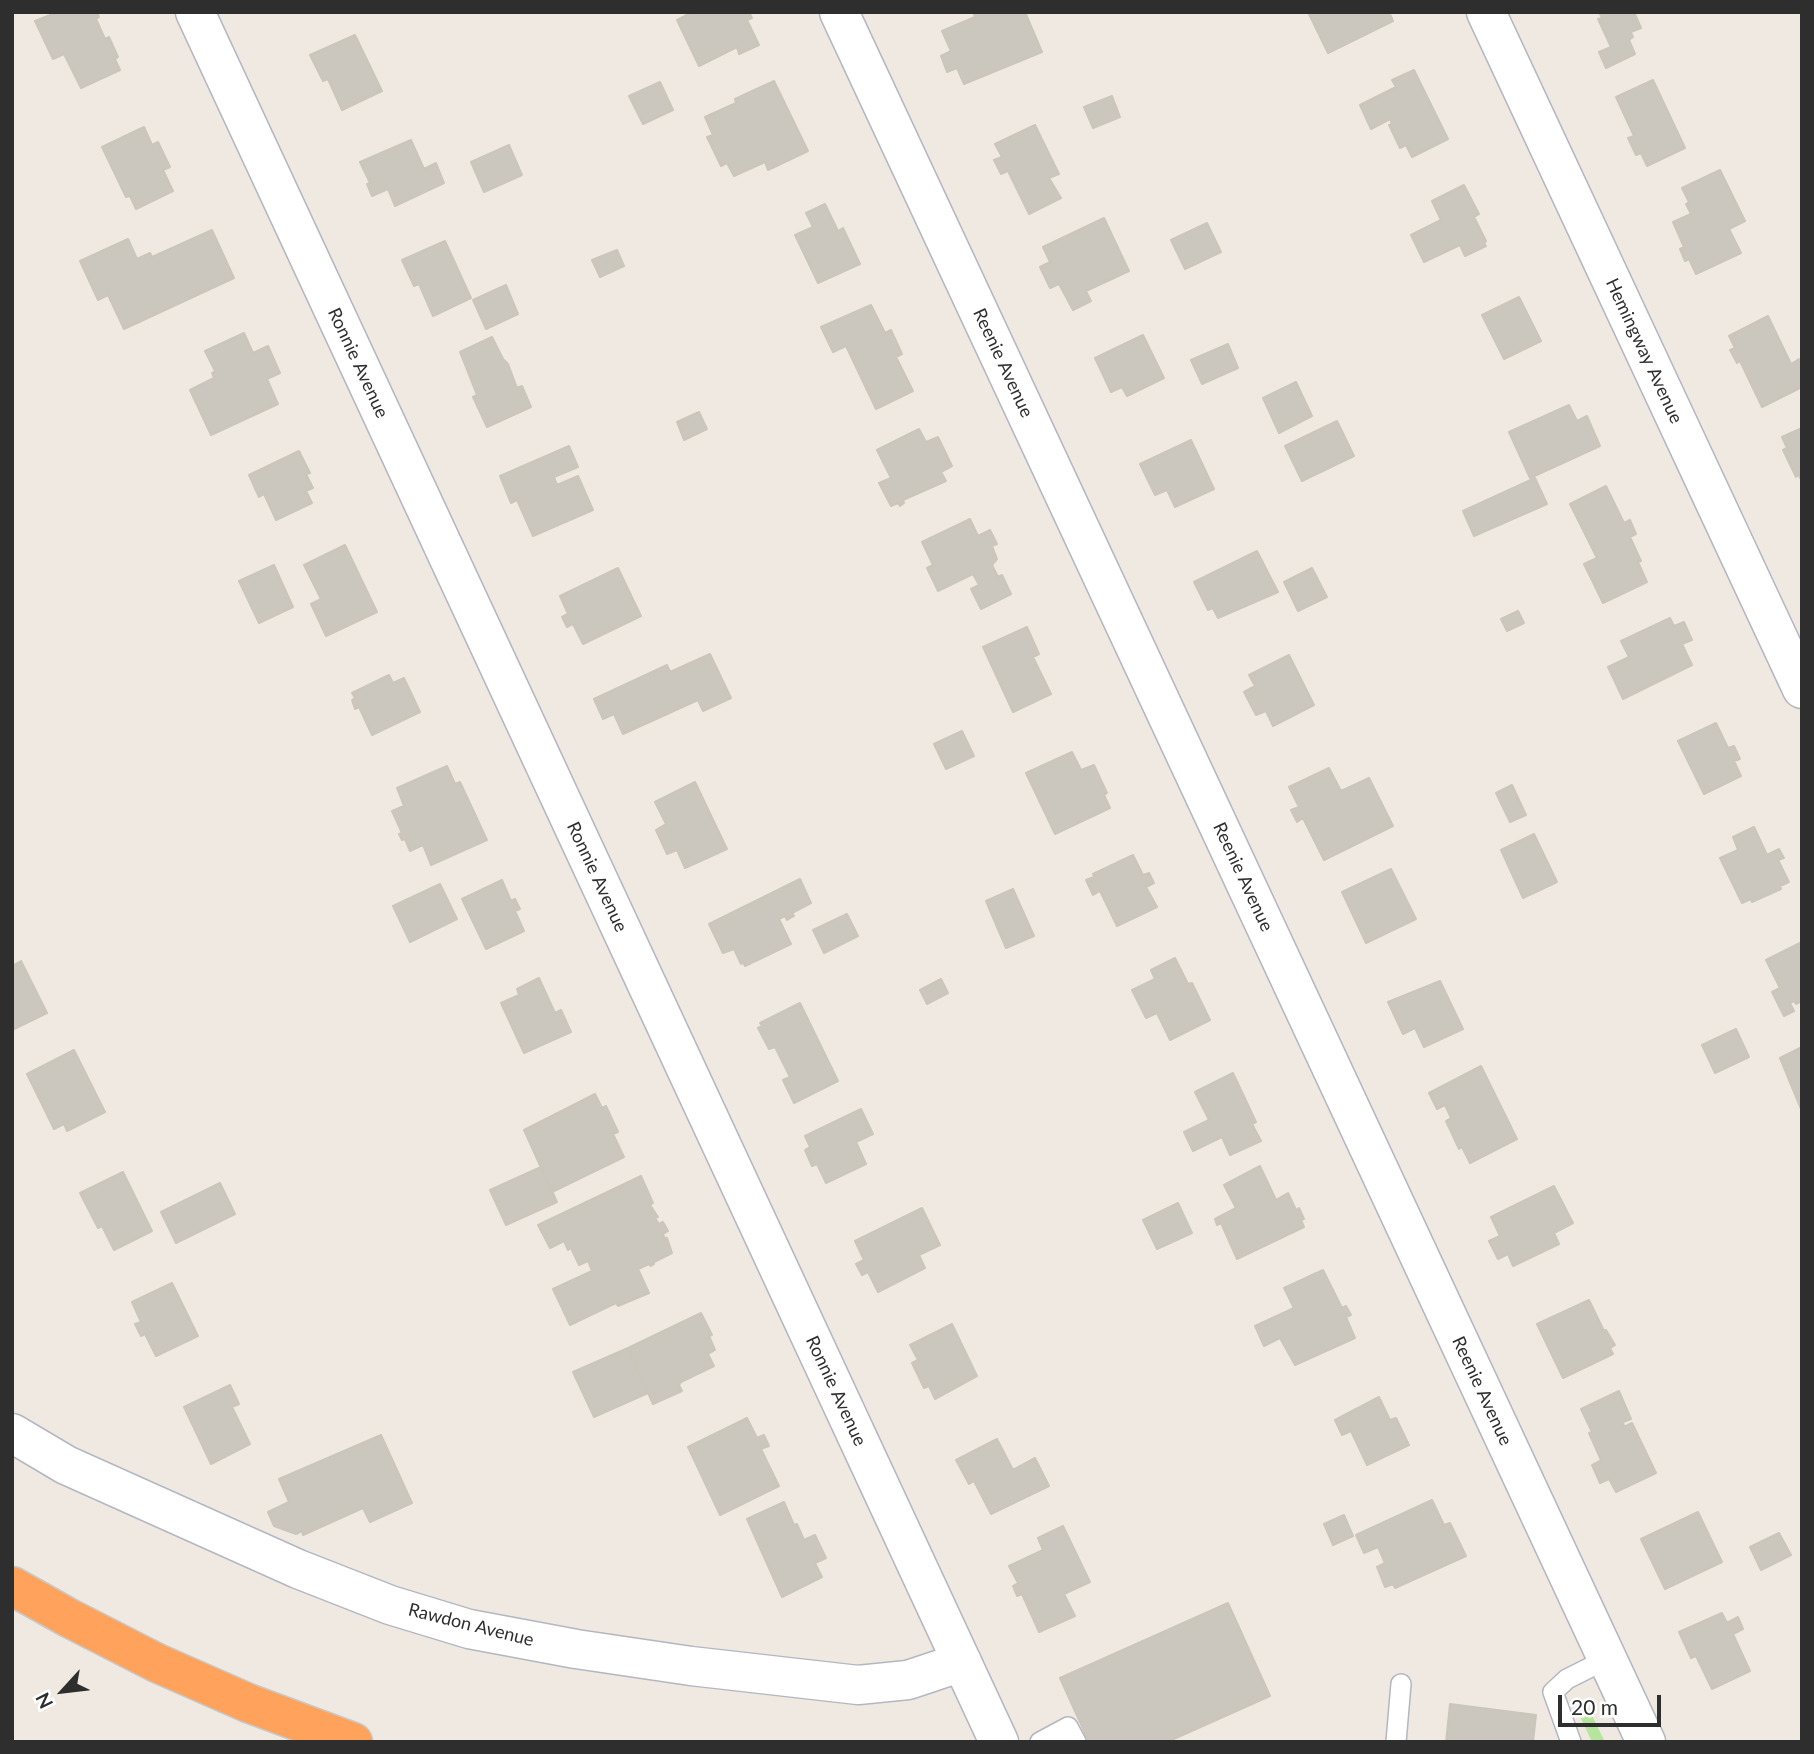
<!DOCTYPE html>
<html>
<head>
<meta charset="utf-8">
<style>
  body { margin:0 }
  #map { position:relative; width:1814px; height:1754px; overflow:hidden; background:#efe9e1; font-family:Lato,sans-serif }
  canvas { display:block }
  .frame { position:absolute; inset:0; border:14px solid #2e2e2e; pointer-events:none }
  .north { position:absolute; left:28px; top:1656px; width:70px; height:70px; -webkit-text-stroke:5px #fff; paint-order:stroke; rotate:243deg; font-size:19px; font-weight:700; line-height:28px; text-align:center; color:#2e2e2e }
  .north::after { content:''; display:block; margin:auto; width:24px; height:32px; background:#2e2e2e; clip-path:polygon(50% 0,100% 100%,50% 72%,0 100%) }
  .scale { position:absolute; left:1558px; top:1695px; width:103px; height:32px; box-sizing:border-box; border:4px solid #2e2e2e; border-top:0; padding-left:9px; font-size:21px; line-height:24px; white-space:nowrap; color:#2e2e2e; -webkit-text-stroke:5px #fff; paint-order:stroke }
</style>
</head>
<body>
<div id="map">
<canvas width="1814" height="1754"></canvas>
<div class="frame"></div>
<div class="north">N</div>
<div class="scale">20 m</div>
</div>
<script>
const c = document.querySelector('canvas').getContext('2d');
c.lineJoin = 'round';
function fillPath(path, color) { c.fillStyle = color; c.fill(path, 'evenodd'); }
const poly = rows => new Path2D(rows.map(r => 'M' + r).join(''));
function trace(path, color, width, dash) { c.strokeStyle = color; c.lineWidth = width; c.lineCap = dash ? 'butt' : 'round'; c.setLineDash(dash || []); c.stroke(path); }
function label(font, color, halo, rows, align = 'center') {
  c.font = font + ' Lato,sans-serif'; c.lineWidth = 5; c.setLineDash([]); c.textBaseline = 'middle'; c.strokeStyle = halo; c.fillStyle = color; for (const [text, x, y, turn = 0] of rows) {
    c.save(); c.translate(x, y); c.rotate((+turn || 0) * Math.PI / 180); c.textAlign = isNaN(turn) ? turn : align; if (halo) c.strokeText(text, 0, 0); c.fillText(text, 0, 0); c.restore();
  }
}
const green = poly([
  [1585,1701,1605,1742,1592,1742,1578,1712,1581,1703]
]);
const building = poly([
  [58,12,97,12,99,17,96,19,105,39,109,37,118,57,115,59,120,70,81,88,64,54,53,59,35,21,58,12],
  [693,12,749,12,752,18,747,20,759,45,739,54,737,47,699,66,677,20,693,12],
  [973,12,1025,12,1042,52,964,84,957,68,947,72,941,56,951,51,942,31,975,17,973,12],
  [1308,12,1389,12,1393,21,1328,53,1308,12],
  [1599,12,1634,12,1641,28,1631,32,1633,37,1629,40,1635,54,1606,68,1599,52,1611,47,1598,19,1602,18,1599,12],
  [355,35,382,91,342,110,328,79,323,81,310,55,355,35],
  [1414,70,1448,139,1412,157,1406,145,1400,148,1389,125,1392,124,1390,119,1371,129,1360,105,1396,87,1392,80,1414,70],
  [1653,80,1685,148,1647,166,1641,153,1636,155,1628,138,1634,136,1616,97,1653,80],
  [774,81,808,151,768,170,765,162,734,176,727,163,721,166,707,137,713,135,705,117,736,103,735,99,774,81],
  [660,82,673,110,643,124,629,96,660,82],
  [1112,96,1120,117,1093,128,1084,107,1112,96],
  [1035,125,1059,174,1049,178,1061,198,1029,214,1008,171,1001,174,994,160,1002,157,995,144,1035,125],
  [144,127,152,145,158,142,170,167,163,170,173,191,136,209,130,196,126,197,102,147,144,127],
  [411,140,424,169,436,163,444,183,395,206,388,189,372,196,367,184,370,183,360,162,411,140],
  [509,145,522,175,484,192,471,162,509,145],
  [1720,170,1745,221,1729,229,1741,253,1696,274,1689,259,1685,261,1680,249,1684,247,1673,222,1691,214,1686,204,1689,202,1682,188,1720,170],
  [1464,185,1479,214,1474,217,1486,241,1484,243,1486,246,1465,256,1460,245,1424,262,1411,235,1441,220,1432,201,1464,185],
  [825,204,838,231,843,228,860,264,818,283,795,235,813,227,806,213,825,204],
  [1104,218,1129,271,1086,291,1091,301,1073,310,1059,284,1050,288,1040,267,1050,262,1043,247,1104,218],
  [1207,223,1221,252,1185,269,1171,240,1207,223],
  [212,230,234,278,124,329,108,295,98,300,80,261,128,239,137,259,150,253,152,257,212,230],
  [445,241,471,298,433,316,419,284,414,286,402,260,445,241],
  [617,250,624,266,600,277,592,260,617,250],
  [506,285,518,314,486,329,473,300,506,285],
  [1519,297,1541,341,1504,359,1482,315,1519,297],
  [871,305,885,333,891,330,902,354,896,357,913,391,876,409,846,346,833,352,821,327,871,305],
  [1768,316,1791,364,1799,359,1802,364,1802,387,1762,407,1740,361,1737,363,1730,350,1735,348,1729,336,1768,316],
  [244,333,253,353,268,346,280,373,267,379,278,404,211,435,190,390,214,378,212,373,215,371,205,351,244,333],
  [1143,335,1164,378,1127,396,1122,387,1111,392,1095,358,1143,335],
  [492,337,503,359,508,364,517,388,522,386,531,407,487,427,473,397,477,395,460,352,492,337],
  [1228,344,1238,368,1202,384,1191,360,1228,344],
  [1296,382,1312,416,1279,433,1263,398,1296,382],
  [1569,405,1577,421,1587,416,1600,446,1530,478,1509,432,1569,405],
  [699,412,707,429,684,440,677,422,699,412],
  [1337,421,1354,456,1302,481,1285,446,1337,421],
  [1802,428,1802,482,1799,475,1796,477,1783,450,1787,448,1782,437,1802,428],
  [919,429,926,442,938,437,952,466,941,472,946,481,903,500,904,503,900,506,898,503,891,506,879,483,891,478,877,450,919,429],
  [1191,440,1214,489,1175,507,1167,490,1155,495,1140,464,1191,440],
  [569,446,578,467,554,477,557,485,578,476,593,510,533,536,517,500,511,503,500,476,569,446],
  [299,451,310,473,306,474,313,488,306,491,312,503,276,520,264,494,259,497,249,475,299,451],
  [1535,478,1547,504,1474,536,1463,511,1535,478],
  [1606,486,1624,523,1630,520,1636,534,1630,537,1641,561,1638,562,1647,582,1603,603,1584,564,1597,558,1570,504,1606,486],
  [970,519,978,536,990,530,997,544,992,546,997,559,992,565,998,577,1002,575,1011,594,981,609,971,589,979,585,973,574,938,591,927,568,933,565,922,542,970,519],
  [345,545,377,612,326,636,311,604,321,599,304,565,345,545],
  [1257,551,1278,592,1218,618,1213,608,1208,610,1194,582,1257,551],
  [274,565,293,607,259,623,239,581,274,565],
  [618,568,641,616,583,644,573,624,567,627,562,617,568,614,560,596,618,568],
  [1312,568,1327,597,1298,611,1284,582,1312,568],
  [1518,611,1524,623,1507,631,1501,619,1518,611],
  [1670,618,1674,626,1684,622,1692,640,1682,644,1692,665,1623,699,1608,667,1629,657,1621,641,1670,618],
  [1027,627,1039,654,1033,657,1051,694,1013,712,983,647,1027,627],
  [710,654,731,698,703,711,698,700,623,734,614,714,603,719,594,699,667,665,670,672,710,654],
  [1289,655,1314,705,1273,726,1266,711,1256,715,1244,692,1255,686,1249,675,1289,655],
  [389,675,393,683,404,678,420,712,372,735,359,707,355,709,352,700,355,698,352,693,389,675],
  [1716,723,1728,748,1734,746,1740,759,1734,761,1741,776,1704,794,1678,741,1716,723],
  [962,731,974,756,946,769,934,744,962,731],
  [1072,752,1081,770,1094,765,1107,793,1104,795,1110,808,1055,834,1026,773,1072,752],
  [447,766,455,784,460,782,487,840,431,865,423,845,410,851,405,839,402,840,399,834,402,833,392,811,404,806,397,788,447,766],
  [1329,768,1341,791,1369,778,1393,826,1324,860,1303,818,1297,822,1291,810,1299,807,1289,787,1329,768],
  [695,782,727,849,685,868,677,850,667,854,656,830,666,824,655,802,695,782],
  [1512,785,1526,815,1510,822,1496,793,1512,785],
  [1754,827,1767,855,1779,849,1784,858,1778,860,1789,882,1780,886,1781,889,1752,902,1751,899,1742,903,1720,858,1738,850,1733,837,1754,827],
  [1534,834,1557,882,1523,898,1501,850,1534,834],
  [1133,855,1143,875,1149,873,1154,883,1146,887,1157,907,1117,926,1100,891,1093,895,1086,880,1094,877,1093,874,1133,855],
  [1391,869,1416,919,1366,943,1342,892,1391,869],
  [800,879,811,903,792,913,794,916,787,920,785,916,779,919,791,944,745,966,743,962,741,964,734,949,723,953,709,924,800,879],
  [502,880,511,901,515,899,520,909,515,911,524,931,486,949,462,899,502,880],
  [440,884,457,919,410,942,393,906,440,884],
  [1013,889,1034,936,1006,948,986,901,1013,889],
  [847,914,858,936,824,953,813,930,847,914],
  [1802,942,1802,1001,1796,1004,1794,1001,1790,1003,1794,1011,1784,1016,1772,992,1780,988,1766,960,1802,942],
  [1175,958,1188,984,1192,983,1210,1020,1170,1040,1157,1013,1146,1018,1132,990,1155,979,1151,970,1175,958],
  [21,961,47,1013,12,1030,12,966,21,961],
  [539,978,555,1013,561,1010,571,1032,524,1053,501,1003,519,995,517,989,539,978],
  [941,979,948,993,927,1004,920,990,941,979],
  [1440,981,1463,1029,1424,1047,1415,1028,1403,1034,1388,1002,1440,981],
  [800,1003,838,1081,794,1103,783,1080,790,1077,775,1047,769,1049,758,1028,762,1026,760,1023,800,1003],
  [1736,1029,1749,1057,1715,1073,1702,1045,1736,1029],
  [1802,1047,1802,1108,1801,1109,1780,1058,1802,1047],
  [74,1050,105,1112,67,1131,64,1124,54,1129,27,1074,74,1050],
  [1481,1066,1517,1139,1470,1163,1462,1147,1459,1149,1446,1121,1451,1118,1445,1105,1437,1109,1429,1093,1481,1066],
  [1233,1073,1256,1122,1252,1124,1261,1141,1230,1155,1222,1137,1193,1151,1184,1132,1209,1120,1195,1092,1233,1073],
  [595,1094,602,1108,606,1106,618,1132,613,1134,624,1157,552,1192,524,1130,595,1094],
  [861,1109,873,1134,856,1142,866,1164,826,1183,817,1164,812,1166,805,1150,810,1147,805,1136,861,1109],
  [1260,1166,1276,1200,1288,1193,1296,1210,1299,1208,1304,1219,1301,1220,1304,1227,1237,1259,1221,1223,1217,1225,1215,1219,1236,1208,1224,1185,1260,1166],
  [541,1167,557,1202,506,1225,490,1190,541,1167],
  [123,1172,152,1231,114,1250,102,1226,98,1228,80,1193,123,1172],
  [641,1176,653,1203,650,1205,658,1217,655,1218,659,1224,663,1222,668,1231,663,1234,665,1239,667,1238,672,1253,654,1262,654,1264,651,1266,649,1264,638,1269,649,1293,618,1306,616,1303,570,1325,553,1289,592,1271,588,1261,579,1265,571,1248,568,1250,564,1241,550,1248,538,1225,641,1176],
  [220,1183,235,1214,176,1243,161,1212,220,1183],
  [1554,1186,1573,1223,1554,1233,1559,1244,1513,1266,1508,1254,1498,1259,1489,1241,1500,1236,1491,1217,1554,1186],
  [1178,1203,1192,1233,1157,1249,1143,1220,1178,1203],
  [922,1208,940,1245,919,1255,925,1268,878,1292,868,1272,862,1275,856,1264,864,1260,855,1241,922,1208],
  [1323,1270,1342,1308,1346,1306,1351,1315,1346,1317,1355,1338,1295,1365,1280,1338,1264,1346,1255,1326,1294,1308,1284,1288,1323,1270],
  [172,1283,198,1336,156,1356,145,1334,141,1336,135,1324,141,1322,132,1302,172,1283],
  [1589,1300,1604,1331,1606,1330,1615,1345,1610,1348,1613,1354,1563,1378,1537,1324,1589,1300],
  [701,1313,712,1335,709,1336,715,1350,708,1354,714,1366,681,1382,679,1385,682,1391,653,1404,628,1348,701,1313],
  [952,1324,977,1376,935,1399,929,1386,924,1388,912,1363,918,1360,910,1345,952,1324],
  [628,1348,648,1393,594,1417,573,1372,628,1348],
  [230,1385,239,1404,232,1407,250,1444,211,1464,184,1407,230,1385],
  [1619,1391,1631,1419,1623,1422,1624,1427,1632,1423,1656,1473,1616,1492,1609,1479,1600,1483,1592,1465,1601,1460,1589,1433,1592,1432,1581,1409,1619,1391],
  [1379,1397,1390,1420,1396,1418,1409,1445,1367,1465,1351,1431,1342,1435,1335,1420,1379,1397],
  [747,1418,757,1438,764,1435,769,1446,761,1449,779,1486,720,1515,688,1447,747,1418],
  [381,1435,412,1503,370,1522,363,1508,303,1535,302,1531,296,1534,274,1526,268,1512,289,1502,279,1479,381,1435],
  [997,1439,1013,1470,1035,1458,1049,1486,991,1514,974,1481,969,1484,956,1460,997,1439],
  [1432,1500,1444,1525,1450,1523,1466,1556,1395,1588,1393,1584,1385,1587,1377,1567,1385,1563,1378,1547,1364,1553,1356,1535,1432,1500],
  [784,1502,794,1525,797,1524,804,1540,815,1535,826,1558,815,1563,822,1577,782,1597,747,1519,784,1502],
  [1698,1512,1722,1562,1665,1589,1641,1539,1698,1512],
  [1344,1515,1353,1536,1333,1545,1324,1524,1344,1515],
  [1063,1526,1090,1582,1064,1594,1075,1616,1039,1632,1022,1594,1017,1596,1013,1586,1018,1583,1009,1566,1043,1550,1038,1538,1063,1526],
  [1779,1533,1791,1555,1761,1570,1750,1547,1779,1533],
  [1228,1603,1270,1696,1167,1742,1089,1742,1060,1678,1228,1603],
  [1722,1613,1727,1623,1738,1617,1743,1629,1733,1634,1750,1671,1712,1689,1696,1656,1691,1658,1679,1632,1722,1613],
  [1450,1704,1536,1715,1533,1742,1446,1742,1450,1704]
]);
const service = poly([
  [1040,1742,1068,1727,1076,1742],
  [1396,1742,1401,1684],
  [1571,1742,1553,1692,1567,1679,1607,1659]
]);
const minor = poly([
  [195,12,999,1742],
  [839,12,1646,1742],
  [1486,12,1802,689],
  [12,1433,66,1465,298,1569,390,1605,469,1629,576,1649,691,1666,858,1685,908,1680,962,1662]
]);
const motorway = poly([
  [12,1586,69,1618,157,1663,248,1703,353,1742]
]);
const streetNames = [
  ["Hemingway Avenue",1644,351,65],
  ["Ronnie Avenue",358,363,65],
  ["Reenie Avenue",1003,363,65],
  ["Ronnie Avenue",597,877,65],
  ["Reenie Avenue",1243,877,65],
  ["Ronnie Avenue",836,1391,65],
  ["Reenie Avenue",1482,1391,65],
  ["Rawdon Avenue",471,1625,14]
];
fillPath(green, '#b6e59e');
fillPath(building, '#cbc7bf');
trace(building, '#cbc5ba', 2);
trace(service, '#b4b7c1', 22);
trace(minor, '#b4b7c1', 41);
trace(motorway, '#c9c9c9', 41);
trace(service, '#fff', 19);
trace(minor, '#fff', 38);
trace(motorway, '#ffa35c', 38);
label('18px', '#2e2e2e', '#fff', streetNames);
</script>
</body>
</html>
